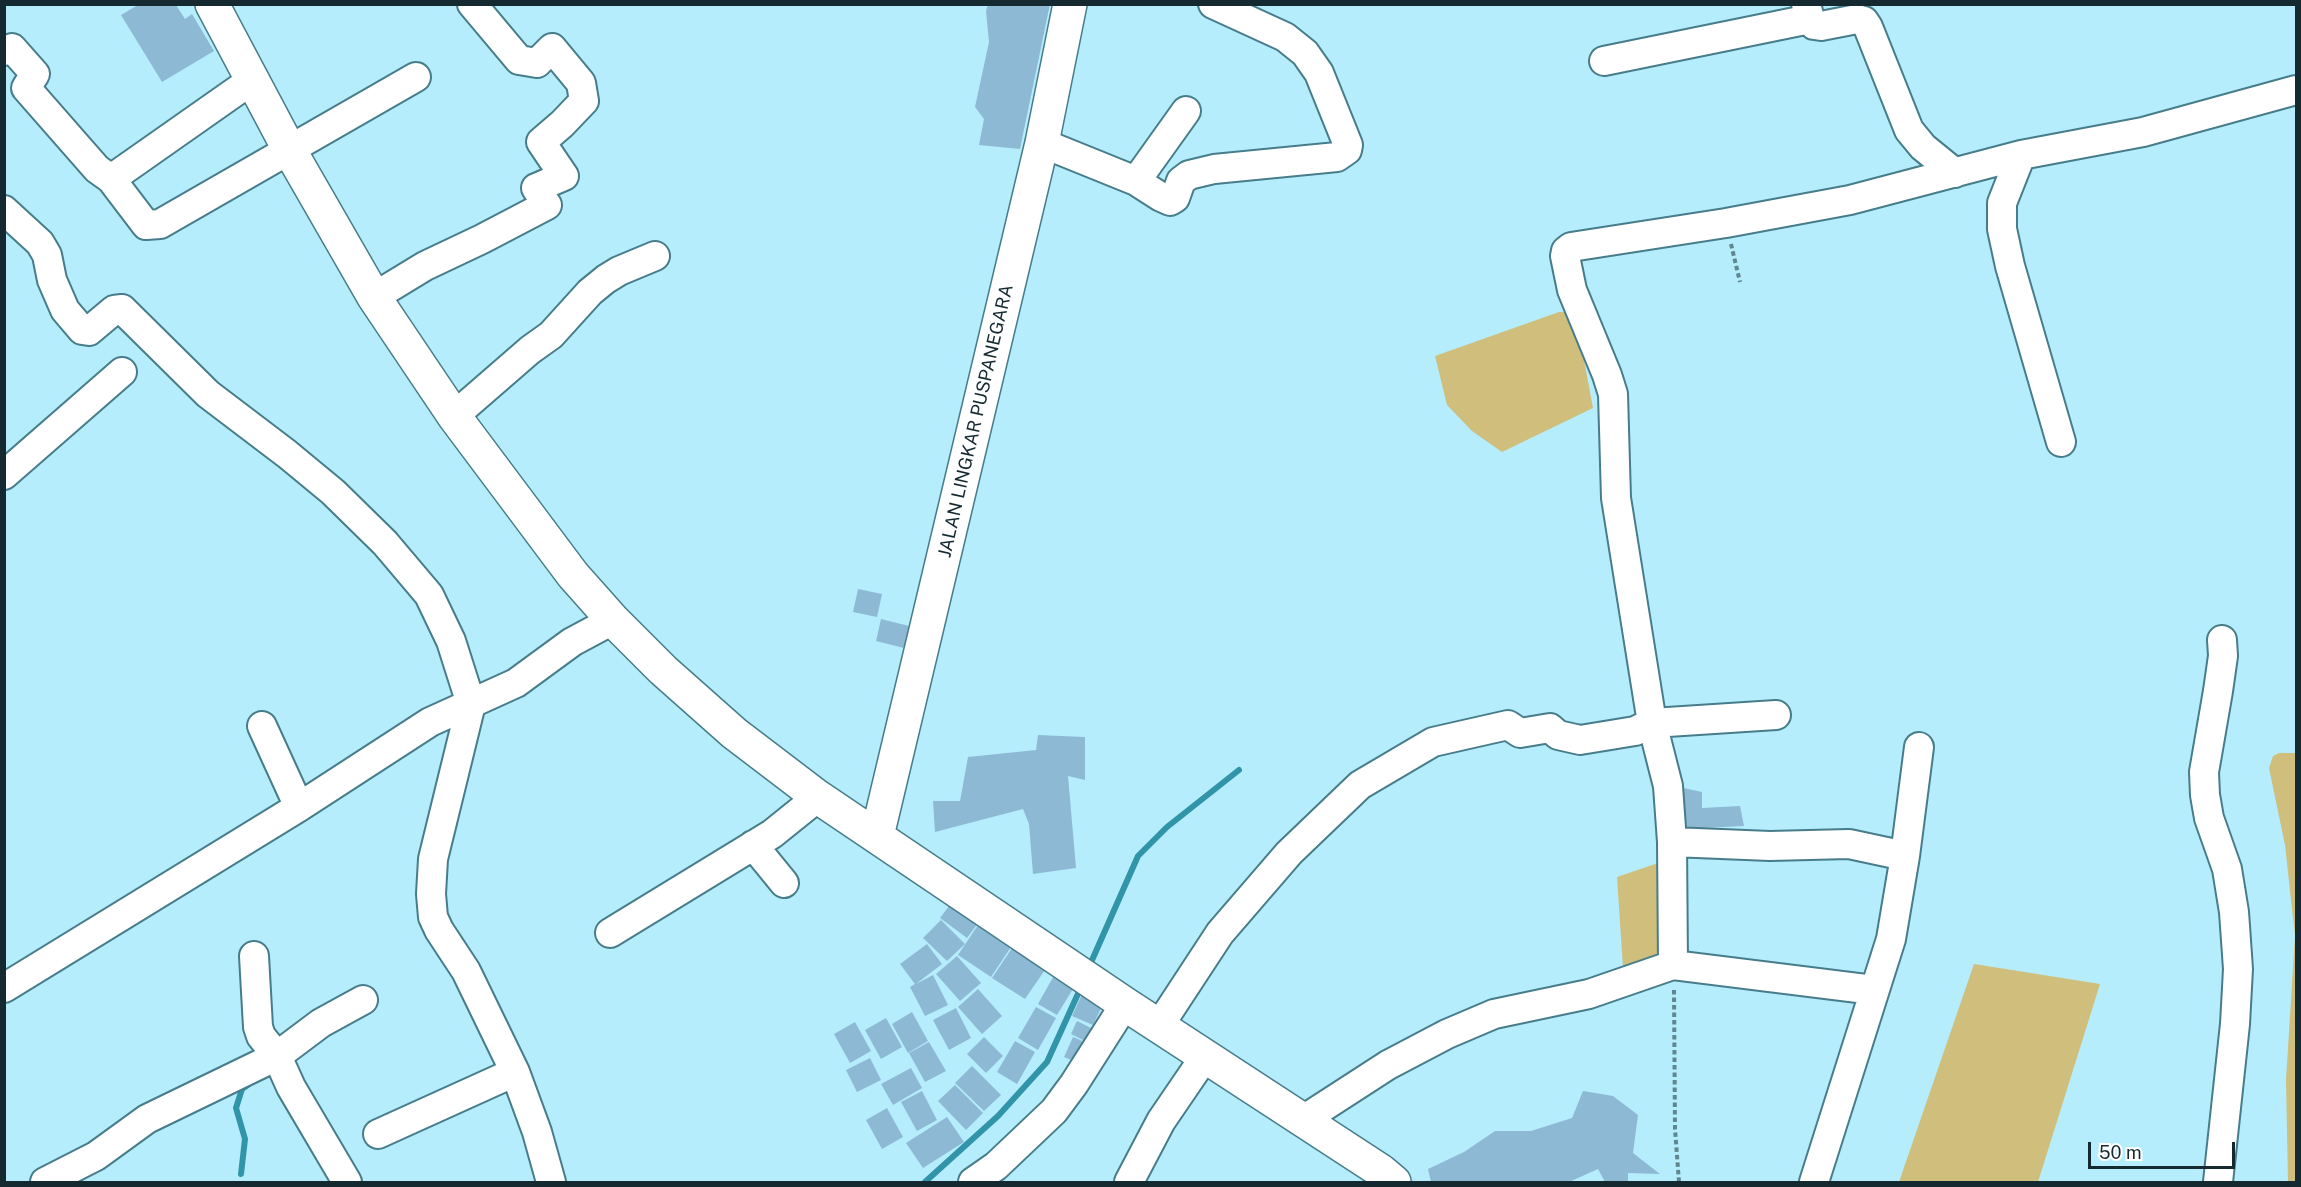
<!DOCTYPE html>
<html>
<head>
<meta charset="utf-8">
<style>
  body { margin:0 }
  #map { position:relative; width:2301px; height:1187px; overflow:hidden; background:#b5edfc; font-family:"Public Sans",sans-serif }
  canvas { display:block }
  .frame { position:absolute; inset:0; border:6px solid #142a30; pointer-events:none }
  .scale { position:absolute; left:2088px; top:1142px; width:147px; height:27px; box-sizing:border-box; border:3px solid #142a30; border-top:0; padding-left:8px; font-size:18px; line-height:21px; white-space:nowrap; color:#142a30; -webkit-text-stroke:4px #fff; paint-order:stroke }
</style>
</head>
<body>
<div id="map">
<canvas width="2301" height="1187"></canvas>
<div class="frame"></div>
<div class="scale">50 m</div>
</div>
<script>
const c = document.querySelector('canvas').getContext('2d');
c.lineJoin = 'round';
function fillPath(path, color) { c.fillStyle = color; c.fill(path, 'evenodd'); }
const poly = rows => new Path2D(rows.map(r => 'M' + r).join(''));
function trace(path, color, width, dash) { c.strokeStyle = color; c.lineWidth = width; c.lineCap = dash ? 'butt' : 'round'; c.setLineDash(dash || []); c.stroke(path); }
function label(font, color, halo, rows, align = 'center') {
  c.font = font + ' "Public Sans",sans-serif'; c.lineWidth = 5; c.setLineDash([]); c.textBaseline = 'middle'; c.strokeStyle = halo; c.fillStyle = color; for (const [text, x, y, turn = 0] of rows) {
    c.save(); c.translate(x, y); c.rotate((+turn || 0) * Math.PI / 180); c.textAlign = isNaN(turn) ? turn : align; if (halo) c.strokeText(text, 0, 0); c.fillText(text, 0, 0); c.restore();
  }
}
const green = poly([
  [1559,312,1575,312,1593,408,1502,452,1472,431,1447,405,1435,356],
  [2279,753,2296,753,2296,1182,2288,1182,2286,1080,2295,936,2285,845,2269,768,2273,756],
  [1661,862,1666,957,1623,968,1617,877],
  [1974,964,2100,984,2038,1182,1899,1182]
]);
const stream = poly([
  [1089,967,1138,856,1167,827,1239,770],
  [241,1174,245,1139,236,1108,242,1089,249,1084],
  [925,1182,998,1116,1047,1062,1082,985]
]);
const building = poly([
  [988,4,1050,4,1020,149,979,145,984,119,975,107,989,42,986,11],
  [138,5,176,5,185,19,192,14,214,51,162,82,121,15],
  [858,589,882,594,877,617,853,612],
  [881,619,909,626,904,648,876,641],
  [1038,735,1085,737,1085,780,1068,776,1076,868,1033,874,1029,824,1023,809,935,832,933,801,960,801,968,757,1036,750],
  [1679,787,1702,792,1702,808,1740,806,1744,826,1684,829],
  [955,898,982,918,967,938,940,918],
  [941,920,965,944,947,961,923,938],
  [980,922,1013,944,991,977,958,955],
  [927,944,942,964,916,984,933,975,948,1005,925,1016,910,987,915,984,900,964],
  [1014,945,1047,967,1025,999,992,978],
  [957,956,981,983,960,1001,936,974],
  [1056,972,1076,984,1057,1015,1038,1004],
  [978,989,1002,1016,982,1034,958,1007],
  [1083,992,1104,1002,1093,1025,1072,1016],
  [1036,1007,1056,1018,1038,1050,1018,1038],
  [956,1008,971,1038,949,1050,933,1020],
  [912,1012,928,1041,908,1053,892,1024],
  [886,1018,902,1047,881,1059,865,1030],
  [1077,1021,1093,1029,1087,1042,1071,1034],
  [855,1022,871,1051,850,1063,834,1034],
  [984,1037,1003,1056,986,1073,967,1054],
  [1073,1037,1092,1045,1083,1065,1064,1057],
  [1015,1041,1035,1052,1017,1084,997,1072],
  [929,1042,946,1071,925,1082,909,1053],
  [870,1058,881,1080,857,1092,846,1070],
  [972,1066,1001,1095,984,1111,955,1083],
  [911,1068,922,1088,893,1105,881,1084],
  [955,1085,983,1113,966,1130,938,1101],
  [922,1091,937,1120,917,1131,901,1102],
  [1583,1091,1613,1096,1638,1115,1633,1153,1660,1174,1628,1173,1628,1182,1605,1182,1598,1169,1569,1182,1431,1182,1428,1169,1464,1152,1495,1131,1531,1131,1572,1118],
  [887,1108,903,1137,882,1149,866,1120],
  [947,1117,964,1142,923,1168,906,1143]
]);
const path = poly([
  [1731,244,1740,282],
  [1674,990,1675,1129,1679,1182]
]);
const minor = poly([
  [1806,4,1810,19,1814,25,1821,26,1857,19,1864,21,1868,27,1909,130,1923,147,1955,173],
  [4,51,12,48,35,74,26,88,97,169,111,179,146,225,160,224,416,77],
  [1604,61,1810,19],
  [1042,143,1136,181,1186,111],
  [2021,155,2002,203,2002,229,2010,266,2061,442],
  [111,179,252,80],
  [1136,181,1161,197,1170,201,1175,198,1181,181,1189,175,1214,169,1337,157,1347,150,1348,145,1319,73,1305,53,1285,37,1213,4],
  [4,210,40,243,47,255,52,280,65,310,82,330,89,331,114,310,122,309,208,394,287,454,333,492,385,543,429,595,451,641,471,704,433,859,431,894,433,917,439,930,466,971,515,1072,537,1132,551,1182],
  [374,297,425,266,482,239,547,205,536,188,564,176,541,142,562,124,584,101,581,83,552,48,537,63,519,60,472,4],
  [454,416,530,350,551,335,590,292,606,279,619,271,655,256],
  [4,475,122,372],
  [262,726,299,807],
  [1672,842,1770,846,1849,844,1905,856],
  [753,845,784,883],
  [610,933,772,834,818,797],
  [254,956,258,1027,261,1036,277,1056,291,1087,347,1182],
  [1673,965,1672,842,1668,786,1652,723,1616,498,1613,394,1607,375,1572,290,1565,256,1566,251,1571,247,1726,223,1850,200,2021,155,2143,132,2296,90],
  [4,988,299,807,430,722,516,683,572,642,613,620],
  [1159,1026,1220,933,1289,853,1360,785,1433,742,1508,725,1520,733,1550,728,1558,735,1580,740,1635,731,1652,723,1776,715],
  [1303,1120,1388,1065,1447,1034,1494,1014,1589,994,1673,965,1874,990],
  [378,1134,515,1072],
  [45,1182,96,1156,147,1119,277,1056,321,1023,363,1000],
  [973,1182,996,1166,1054,1111,1074,1084,1125,1004],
  [1129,1182,1161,1121,1206,1055],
  [1814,1182,1891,939,1905,856,1919,747],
  [2218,1182,2235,1024,2238,969,2234,912,2227,869,2209,818,2205,795,2204,772,2218,691,2223,656,2222,640]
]);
const major = poly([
  [212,4,290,151,374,297,454,416,573,575,613,620,663,670,734,733,818,797,1125,1004,1381,1171,1394,1182],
  [877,836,1042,143,1070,4]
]);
const streetNames = [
  ["JALAN LINGKAR PUSPANEGARA",976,421,-77]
];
fillPath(green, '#d0be7c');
trace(stream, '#3294a9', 6);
fillPath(building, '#8db9d4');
trace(minor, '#477d8a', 32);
trace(major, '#477d8a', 36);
trace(path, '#608690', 4, [4.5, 3]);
trace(minor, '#fff', 28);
trace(major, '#fff', 33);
label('18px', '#142a30', '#fff', streetNames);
</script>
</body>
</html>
